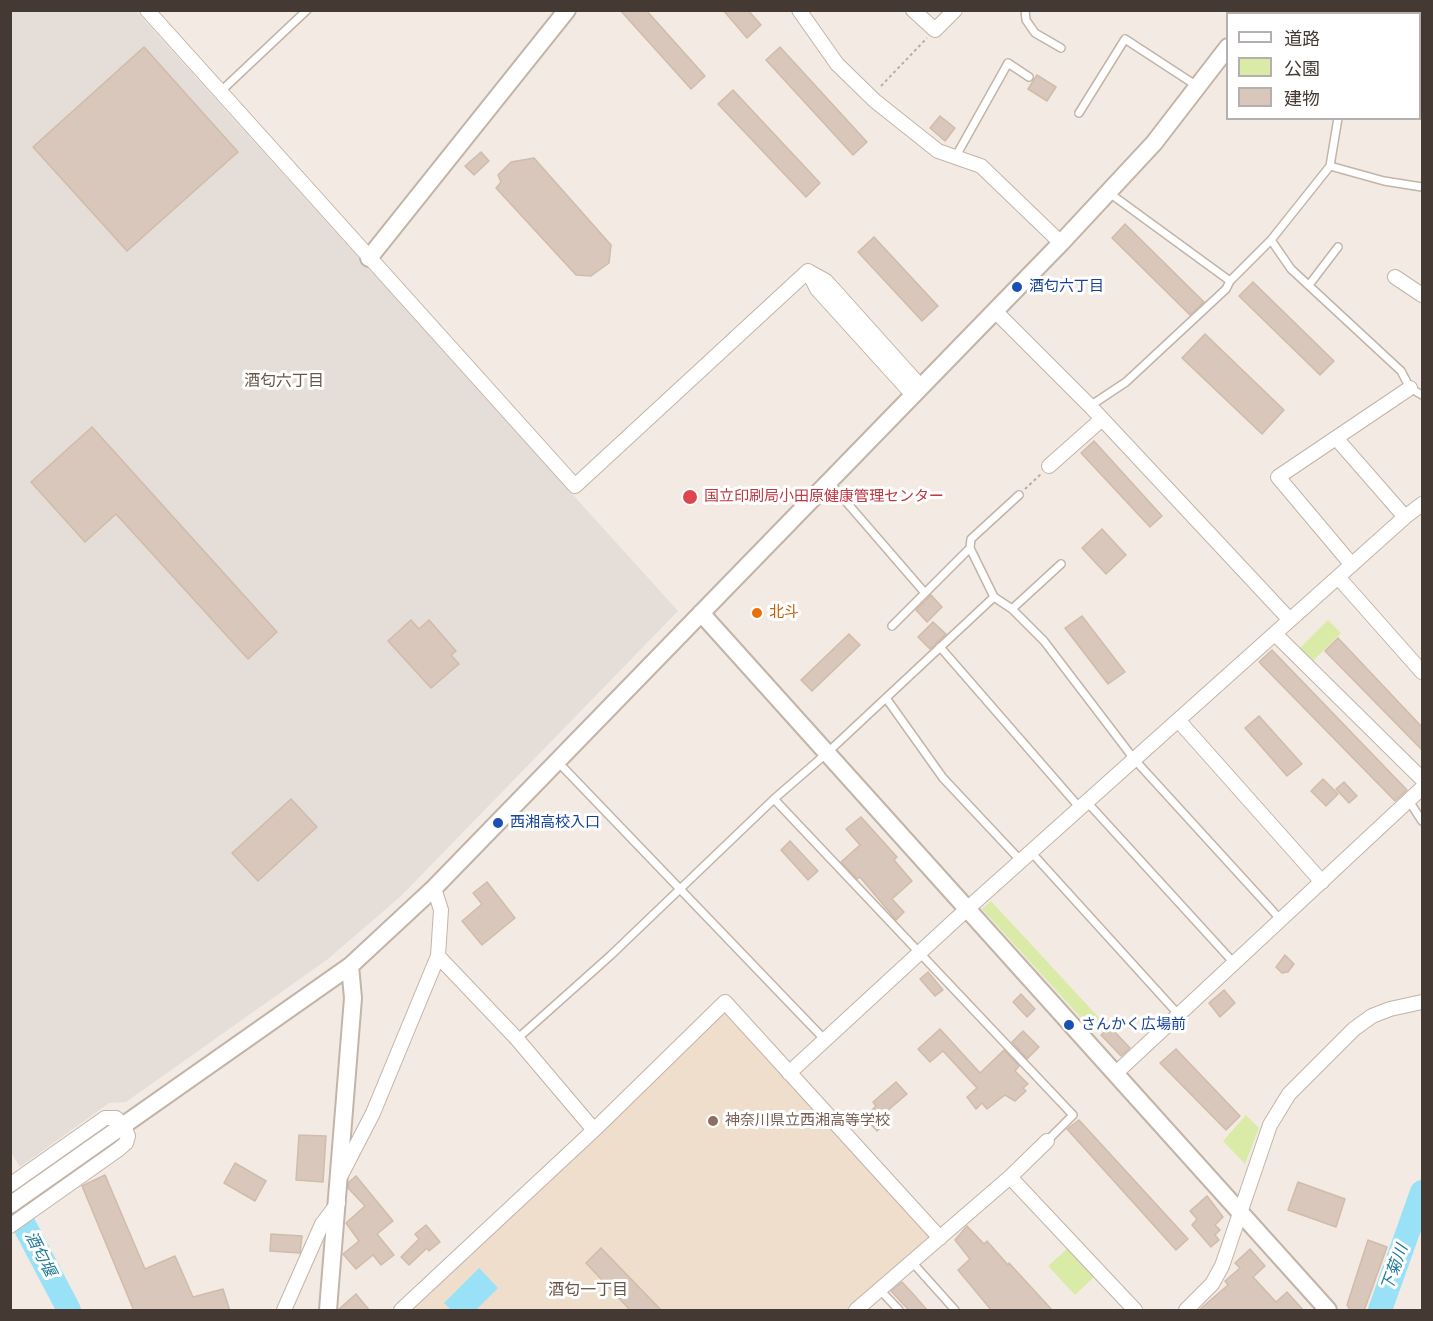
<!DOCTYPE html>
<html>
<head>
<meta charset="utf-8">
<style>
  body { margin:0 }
  #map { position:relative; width:1433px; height:1321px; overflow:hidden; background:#f3ebe3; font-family:"PT Sans Narrow","Noto Sans JP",sans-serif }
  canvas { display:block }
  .frame { position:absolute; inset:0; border:12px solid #453a33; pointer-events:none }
  .legend { position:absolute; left:1226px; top:12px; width:195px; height:108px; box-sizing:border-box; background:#fff; border:2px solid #b5b0ad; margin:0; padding:8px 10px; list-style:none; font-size:18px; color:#453a33 }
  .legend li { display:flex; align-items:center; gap:12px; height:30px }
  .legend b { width:30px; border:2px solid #b5b0ad }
</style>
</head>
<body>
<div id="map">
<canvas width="1433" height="1321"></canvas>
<div class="frame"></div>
<ul class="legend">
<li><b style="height:8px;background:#fff"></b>道路</li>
<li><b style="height:16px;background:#d9eba7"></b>公園</li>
<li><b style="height:16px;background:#d8c7ba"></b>建物</li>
</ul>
</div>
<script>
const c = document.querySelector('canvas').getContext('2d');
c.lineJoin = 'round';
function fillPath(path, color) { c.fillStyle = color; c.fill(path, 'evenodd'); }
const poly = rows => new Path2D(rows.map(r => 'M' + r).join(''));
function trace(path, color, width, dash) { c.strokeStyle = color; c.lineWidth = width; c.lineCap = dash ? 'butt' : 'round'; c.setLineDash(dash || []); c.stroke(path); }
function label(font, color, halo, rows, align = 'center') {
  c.font = font + ' "PT Sans Narrow","Noto Sans JP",sans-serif'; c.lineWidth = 6; c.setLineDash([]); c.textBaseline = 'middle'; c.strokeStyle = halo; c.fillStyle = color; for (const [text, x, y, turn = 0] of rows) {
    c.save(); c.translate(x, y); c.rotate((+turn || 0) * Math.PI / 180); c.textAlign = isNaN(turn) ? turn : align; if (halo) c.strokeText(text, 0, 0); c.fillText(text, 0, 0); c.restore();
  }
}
const industrial = poly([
  [10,11,136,11,678,611,401,896,328,959,126,1102,109,1103,20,1167,10,1151]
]);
const education = poly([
  [720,1009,933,1233,933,1239,848,1310,406,1310]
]);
const green = poly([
  [1328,620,1341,633,1310,664,1297,651],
  [991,901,1102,1021,1092,1030,982,909],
  [1246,1115,1259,1128,1245,1164,1223,1141],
  [1069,1247,1096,1275,1075,1295,1048,1266]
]);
const water = poly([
  [479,1268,498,1288,476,1310,451,1310,444,1303]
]);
const river = poly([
  [10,1198,69,1310],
  [1380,1310,1422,1192]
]);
const building = poly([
  [620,10,646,10,705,76,691,89,620,10],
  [723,10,748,10,761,25,747,38,723,10],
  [144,47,238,152,127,251,33,147,144,47],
  [780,47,867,142,853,155,766,60,780,47],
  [1037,75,1056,87,1047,101,1028,89,1037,75],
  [733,90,820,183,806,197,718,104,733,90],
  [940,116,955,128,945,141,930,128,940,116],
  [481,152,489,161,474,175,465,166,481,152],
  [534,158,611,245,609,263,591,276,576,275,496,188,501,182,498,175,511,162,534,158],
  [1125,224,1204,302,1190,315,1112,238,1125,224],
  [874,237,938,306,922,321,858,252,874,237],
  [1253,282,1334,361,1320,375,1239,296,1253,282],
  [1205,334,1284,410,1262,434,1182,358,1205,334],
  [92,427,277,632,248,659,116,514,85,542,31,482,92,427],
  [1094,441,1162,516,1150,527,1081,453,1094,441],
  [1102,529,1126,555,1106,574,1082,548,1102,529],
  [931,595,942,607,927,622,916,610,931,595],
  [1082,616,1125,672,1108,684,1065,628,1082,616],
  [411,620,419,629,429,620,456,651,451,655,459,664,431,688,388,641,411,620],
  [933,622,946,634,930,649,918,637,933,622],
  [849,634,860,645,812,691,801,680,849,634],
  [1338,638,1422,727,1422,750,1325,651,1338,638],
  [1272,650,1407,790,1395,801,1259,662,1272,650],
  [1259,716,1302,764,1287,776,1245,728,1259,716],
  [1323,779,1338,794,1326,806,1311,791,1323,779],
  [1344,782,1357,796,1349,803,1336,789,1344,782],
  [291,799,317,827,258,881,232,853,291,799],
  [861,817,897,857,894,860,912,881,892,899,904,912,896,920,860,877,857,879,841,862,860,845,846,829,861,817],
  [790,841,818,871,808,880,781,850,790,841],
  [487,882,515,918,482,945,462,921,482,904,473,893,487,882],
  [1285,955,1294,964,1288,972,1282,973,1276,967,1285,955],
  [928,972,943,990,935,996,920,979,928,972],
  [1224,990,1235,1003,1220,1017,1209,1003,1224,990],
  [1021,994,1035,1009,1027,1017,1013,1002,1021,994],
  [1110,1027,1130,1048,1121,1056,1101,1035,1110,1027],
  [940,1029,980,1073,1004,1050,1019,1066,1015,1071,1028,1084,1023,1088,1026,1091,1015,1101,1005,1095,987,1109,982,1103,976,1109,967,1097,977,1088,943,1051,930,1062,918,1049,940,1029],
  [1023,1031,1039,1047,1027,1059,1012,1042,1023,1031],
  [1176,1049,1240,1116,1226,1130,1160,1063,1176,1049],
  [896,1082,907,1094,880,1117,886,1123,877,1131,864,1117,876,1106,873,1102,896,1082],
  [1079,1120,1188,1239,1176,1250,1067,1129,1079,1120],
  [299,1135,326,1136,323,1182,296,1180,299,1135],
  [235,1163,266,1181,255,1201,224,1183,235,1163],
  [105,1175,145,1269,175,1256,193,1297,223,1289,230,1311,134,1311,82,1186,105,1175],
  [356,1176,393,1221,377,1234,394,1255,381,1265,373,1255,356,1269,343,1254,359,1241,346,1223,365,1206,348,1188,349,1182,356,1176],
  [1298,1182,1345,1199,1336,1227,1288,1210,1298,1182],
  [1207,1196,1223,1217,1215,1225,1220,1230,1215,1235,1219,1240,1211,1247,1192,1225,1197,1219,1190,1211,1207,1196],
  [426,1225,440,1242,429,1251,427,1248,409,1265,401,1257,419,1239,415,1234,426,1225],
  [967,1226,984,1244,987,1241,1008,1265,1009,1263,1053,1311,992,1311,958,1270,970,1259,955,1240,967,1226],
  [271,1234,302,1236,300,1253,270,1251,271,1234],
  [1368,1240,1387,1247,1364,1311,1351,1311,1347,1305,1368,1240],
  [601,1248,662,1311,631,1311,586,1263,601,1248],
  [1250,1249,1265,1266,1253,1277,1276,1302,1287,1292,1304,1311,1198,1311,1228,1285,1225,1281,1240,1268,1235,1263,1250,1249],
  [902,1282,914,1295,928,1311,910,1311,903,1304,891,1291,902,1282],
  [356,1294,370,1311,338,1311,339,1309,356,1294]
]);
const path = poly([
  [881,86,927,38],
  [1025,489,1041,474]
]);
const service = poly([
  [1025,10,1026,20,1035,33,1061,48],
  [1383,14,1384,10],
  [220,92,307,10],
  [1079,113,1125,39,1197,86],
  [956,156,1008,63,1029,77],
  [1330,166,1384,181,1422,187],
  [1108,192,1230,281,1271,240,1330,166,1338,118],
  [1271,240,1291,269,1401,371,1410,388,1422,395],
  [1309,285,1338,247],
  [1090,406,1126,382,1226,289,1230,281],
  [829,482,925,593],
  [970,548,971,539,1019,495],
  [1012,609,1061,564],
  [892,626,970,548,994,597],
  [940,647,1080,808],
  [886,698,943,778,1021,861],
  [557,761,825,1040],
  [774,799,1073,1115,1047,1141],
  [1409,801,1422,821],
  [1087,802,1234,963],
  [1031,852,1179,1015],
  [517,1039,610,956,774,799,827,753,994,597,1012,609,1044,641,1134,759,1281,920],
  [912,1262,955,1310],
  [880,1290,899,1310]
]);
const minor = poly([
  [147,10,575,486,808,271],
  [799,10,837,64,875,101,938,151,981,166,1061,243],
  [913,10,935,30,955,10],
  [1298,10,1303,14],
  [1420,86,1422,88],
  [808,271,817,289,913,395],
  [808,271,826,281,921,387],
  [1395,277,1422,295],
  [996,312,1090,406,1290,620],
  [1336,438,1405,517],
  [1049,466,1102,419],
  [1352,565,1278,477,1410,388],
  [1338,577,1422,672],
  [1275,634,1422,779],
  [1178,720,1322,882],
  [438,956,517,1039,594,1130,725,1002,940,1238],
  [789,1073,967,909,1405,517,1422,504],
  [1116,1073,1422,788],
  [1047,1141,1010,1177,1135,1310],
  [341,1175,373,1113,438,956,441,910,434,888],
  [10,1185,105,1118,116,1118,124,1126,128,1136,126,1143,119,1149,10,1226],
  [284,1310,322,1224,338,1203],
  [401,1310,594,1130],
  [856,1310,1010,1177],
  [1186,1310,1212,1284,1222,1266,1270,1125,1289,1094,1354,1029,1372,1016,1390,1009,1422,1002]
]);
const tertiary = poly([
  [1251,14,1253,10],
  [369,258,567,10],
  [701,613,1328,1310],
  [10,1205,350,966,434,888,1061,243,1154,143,1228,47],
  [328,1310,353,998,350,966]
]);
const markers = [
  [1017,287,6,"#1a4fb4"],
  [690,497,8,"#e0444e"],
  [757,613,6,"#e8710a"],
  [498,823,6,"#1a4fb4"],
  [1069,1025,6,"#1a4fb4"],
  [713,1121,6,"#8d6e63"]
];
const transitNames = [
  ["酒匂六丁目",1029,287],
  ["西湘高校入口",510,823],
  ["さんかく広場前",1081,1025]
];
const healthNames = [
  ["国立印刷局小田原健康管理センター",704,497]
];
const foodNames = [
  ["北斗",769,613]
];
const educationNames = [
  ["神奈川県立西湘高等学校",725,1121]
];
const neighbourhoodNames = [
  ["酒匂六丁目",284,381],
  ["酒匂一丁目",588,1290]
];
const waterNames = [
  ["酒匂堰",40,1254,63],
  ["下菊川",1395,1268,-70]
];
fillPath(industrial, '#e5ddd8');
fillPath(education, '#eedecb');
fillPath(green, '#d9eba7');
fillPath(water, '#99e1f6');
trace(river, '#99e1f6', 24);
fillPath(building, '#d8c7ba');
trace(building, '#d1bbaa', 1.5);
trace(service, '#c2b4a8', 10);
trace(minor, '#c2b4a8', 16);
trace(tertiary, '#c2b4a8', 20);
trace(path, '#c2aa95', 2, [3, 3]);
trace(service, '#fff', 7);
trace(minor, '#fff', 14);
trace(tertiary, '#fff', 16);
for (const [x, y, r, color] of markers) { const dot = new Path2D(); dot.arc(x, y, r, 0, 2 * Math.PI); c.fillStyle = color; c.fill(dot); trace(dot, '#fff', 2); }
label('15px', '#164399', '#fff', transitNames, 'left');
label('15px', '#be3a42', '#fff', healthNames, 'left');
label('15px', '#c56008', '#fff', foodNames, 'left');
label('15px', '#785e54', '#fff', educationNames, 'left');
label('16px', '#695649', '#fff', neighbourhoodNames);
label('italic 16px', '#207b97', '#fff', waterNames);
</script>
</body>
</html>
